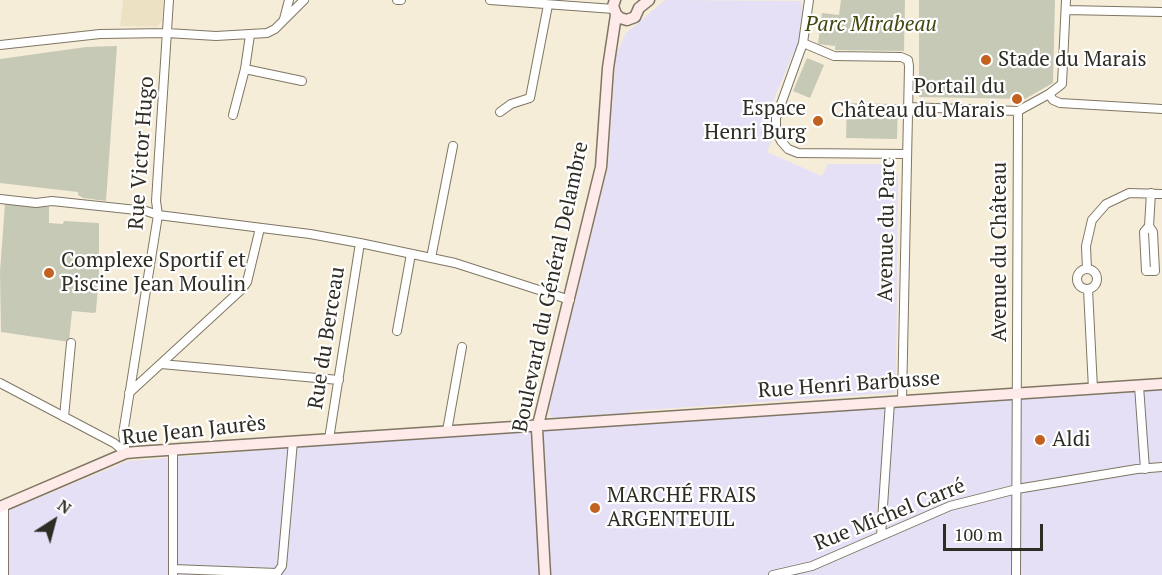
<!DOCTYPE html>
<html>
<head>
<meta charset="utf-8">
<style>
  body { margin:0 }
  #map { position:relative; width:1162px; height:575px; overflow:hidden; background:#f6edd8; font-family:"PT Serif",serif }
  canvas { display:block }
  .north { position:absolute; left:24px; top:491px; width:60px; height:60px; -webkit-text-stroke:4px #fff; paint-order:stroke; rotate:36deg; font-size:16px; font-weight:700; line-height:24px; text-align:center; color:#2f2c24 }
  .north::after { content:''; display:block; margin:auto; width:21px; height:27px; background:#2f2c24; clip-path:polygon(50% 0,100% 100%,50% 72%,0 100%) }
  .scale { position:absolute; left:943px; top:524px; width:100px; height:27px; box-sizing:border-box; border:3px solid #2f2c24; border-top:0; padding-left:8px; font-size:18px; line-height:21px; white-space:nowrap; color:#2f2c24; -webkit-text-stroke:4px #fff; paint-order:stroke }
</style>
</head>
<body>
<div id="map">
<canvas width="1162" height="575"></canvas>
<div class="north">N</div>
<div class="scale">100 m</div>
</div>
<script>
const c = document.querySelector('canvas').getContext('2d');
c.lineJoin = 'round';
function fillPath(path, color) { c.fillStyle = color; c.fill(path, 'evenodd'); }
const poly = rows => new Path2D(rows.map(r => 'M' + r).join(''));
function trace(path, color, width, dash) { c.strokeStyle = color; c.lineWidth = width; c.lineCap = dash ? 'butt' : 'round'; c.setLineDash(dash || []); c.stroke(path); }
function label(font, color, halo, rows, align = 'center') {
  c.font = font + ' "PT Serif",serif'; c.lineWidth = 4.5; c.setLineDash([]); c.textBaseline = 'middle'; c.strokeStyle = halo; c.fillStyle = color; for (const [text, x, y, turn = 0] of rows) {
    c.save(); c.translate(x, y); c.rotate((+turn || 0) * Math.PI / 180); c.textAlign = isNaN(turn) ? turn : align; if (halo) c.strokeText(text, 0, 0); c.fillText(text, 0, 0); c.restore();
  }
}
const built = poly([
  [123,0,163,0,162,21,157,27,120,26]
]);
const industrial = poly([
  [665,0,801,1,803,13,801,36,798,48,794,51,770,109,768,128,772,141,767,152,822,176,828,164,885,164,898,174,896,389,893,393,631,411,630,413,556,418,550,416,549,408,608,167,616,54,626,33],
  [1162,390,1162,575,0,575,0,514,128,461,425,437,530,432]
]);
const green = poly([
  [841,0,905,0,904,51,835,50,836,40,835,46,818,44,822,13,839,15],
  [919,0,1055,0,1053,83,1025,99,919,97],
  [117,46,106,201,83,198,78,195,78,192,0,183,0,59,86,47],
  [807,58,824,65,810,98,793,91],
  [847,103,898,104,897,139,846,138],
  [5,203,49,207,49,223,63,224,64,221,99,223,99,275,96,311,95,313,72,311,69,342,1,332,0,272]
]);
const street = poly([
  [397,0,401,0],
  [490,0,614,9],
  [809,0,803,43,776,118,776,131,781,141,788,149,798,153,907,154],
  [1066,10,1162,12],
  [284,19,289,0],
  [803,43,834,56,901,57,908,60,909,66,902,401],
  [0,45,100,34,167,33,216,36,267,33,275,29,304,0],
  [245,69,302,81],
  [1049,94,1053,100,1060,103,1162,109],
  [907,107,1018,111],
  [1018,111,1049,94,1062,84,1066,0],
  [500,112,511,104,530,98,548,5],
  [233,115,245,69,250,35],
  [0,199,36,203,52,201,146,211,158,215,310,234,360,243,455,263,570,300],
  [1149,226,1153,232,1155,271,1146,271,1144,232,1149,226,1151,193],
  [431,258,453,146],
  '1077 279a10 10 0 1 1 20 0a10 10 0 1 1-20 0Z',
  [1087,269,1086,246,1092,220,1106,204,1129,193,1162,194],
  [1088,289,1093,389],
  [397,331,411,254],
  [161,364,339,380],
  [0,383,114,443,126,453],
  [1139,386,1145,469],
  [129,393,242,289,247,282,260,228],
  [64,417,71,343],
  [447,431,462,347],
  [329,439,360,243],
  [126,453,123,434,158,215,156,201,169,0],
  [4,506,4,575],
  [881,536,890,402],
  [173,569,277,573,282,566,293,441],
  [173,575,173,449],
  [773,575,812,566,950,506,1017,489,1137,469,1162,467],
  [1016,575,1018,111]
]);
const secondary = poly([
  [615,0,613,6,616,14,620,18,627,20,635,17,639,8,649,0],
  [0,507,126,453,137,452,1162,384],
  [545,575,537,429,601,167,608,68,616,15]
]);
const markers = [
  [986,60,6,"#c26120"],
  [1017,99,6,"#c26120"],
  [818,121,6,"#c26120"],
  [49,273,6,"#c26120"],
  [1040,440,6,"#c26120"],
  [595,508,6,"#c26120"]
];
const parkNames = [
  ["Parc Mirabeau",871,25]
];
const poiNames = [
  ["Stade du Marais",998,60],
  ["Portail du",1005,87,"right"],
  ["Château du Marais",1005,111,"right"],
  ["Espace",806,109,"right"],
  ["Henri Burg",806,133,"right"],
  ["Complexe Sportif et",61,261],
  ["Piscine Jean Moulin",61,285],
  ["Aldi",1052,440],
  ["MARCHÉ FRAIS",607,496],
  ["ARGENTEUIL",607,520]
];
const streetNames = [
  ["Rue Victor Hugo",142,153,-86],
  ["Avenue du Parc",887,230,-89],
  ["Avenue du Château",1000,252,-90],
  ["Boulevard du Général Delambre",551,287,-78],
  ["Rue du Berceau",327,338,-81],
  ["Rue Henri Barbusse",849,385,-4],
  ["Rue Jean Jaurès",194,431,-6],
  ["Rue Michel Carré",890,515,-22]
];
fillPath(built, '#ede1c4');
fillPath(industrial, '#e5e0f6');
fillPath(green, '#c6c9b5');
trace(street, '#7f7664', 10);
trace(secondary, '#7f7664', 13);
trace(street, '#fff', 8);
trace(secondary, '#feeae9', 10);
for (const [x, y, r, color] of markers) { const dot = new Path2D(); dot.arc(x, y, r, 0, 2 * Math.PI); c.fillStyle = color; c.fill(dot); trace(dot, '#fff', 2); }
label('italic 21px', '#434710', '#fff', parkNames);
label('21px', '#2f2c24', '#fff', poiNames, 'left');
label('21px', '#2f2c24', '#fff', streetNames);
</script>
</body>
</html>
